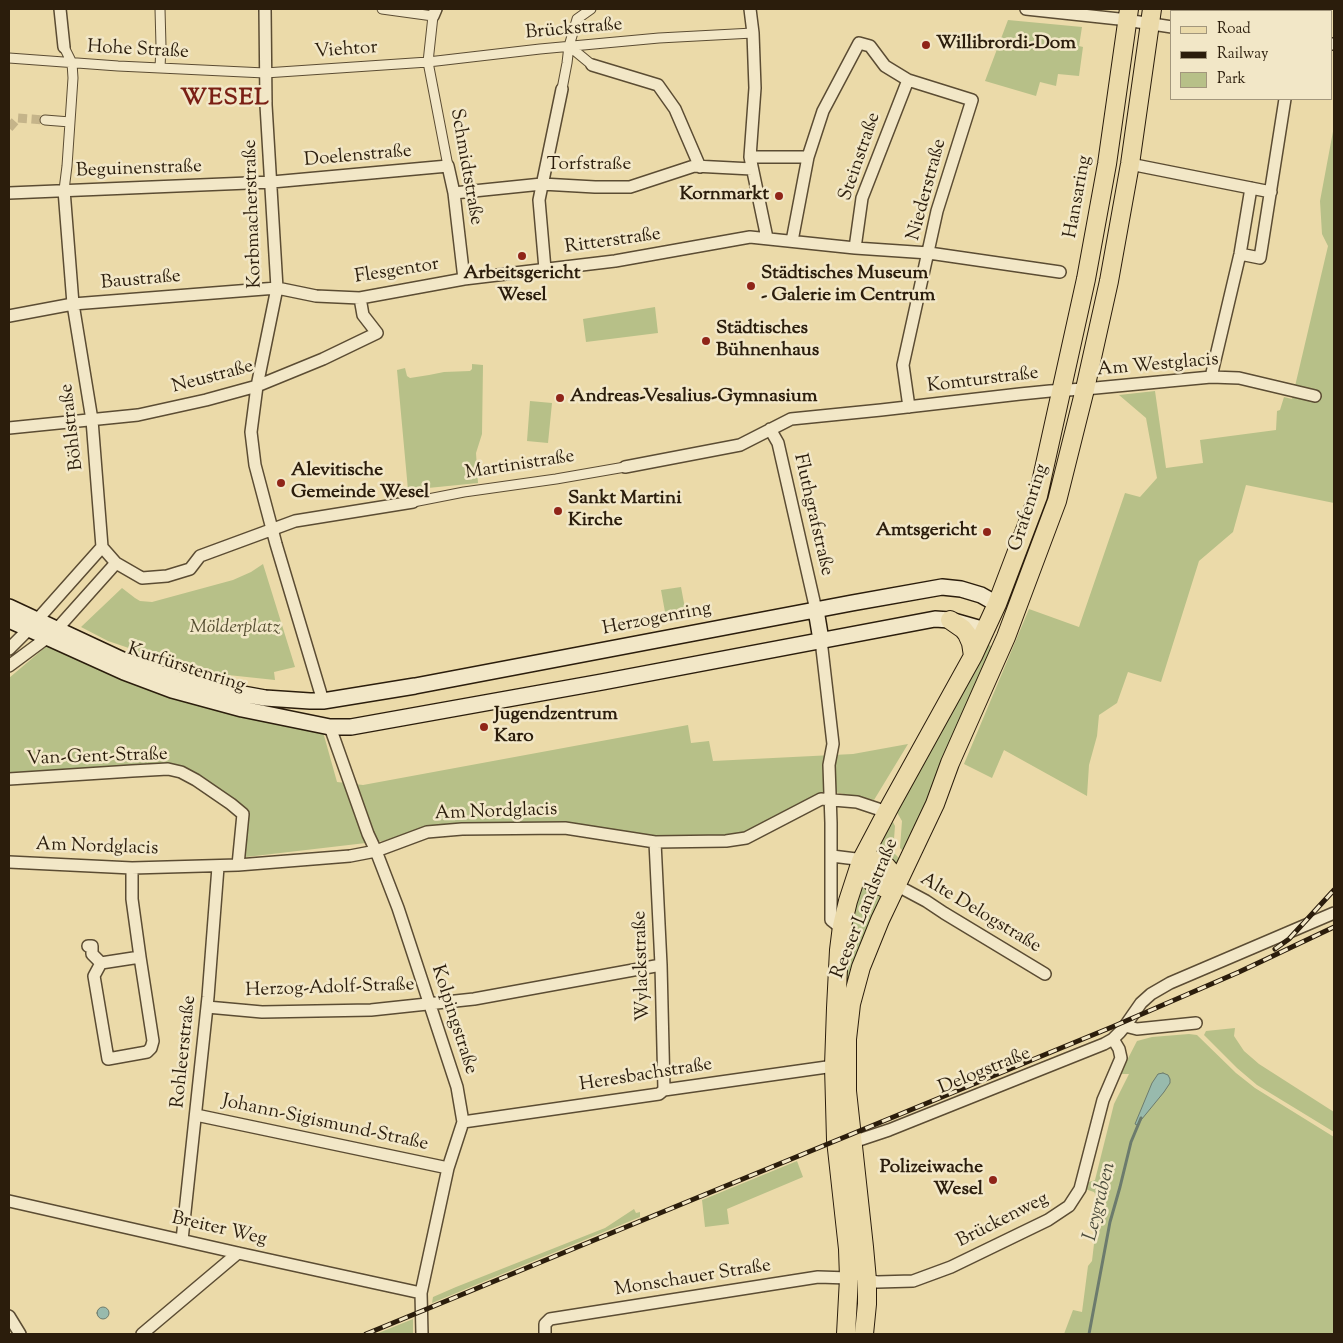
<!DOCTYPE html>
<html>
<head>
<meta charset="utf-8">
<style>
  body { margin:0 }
  #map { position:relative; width:1343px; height:1343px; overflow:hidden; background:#ebdaa9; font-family:"Sorts Mill Goudy",serif }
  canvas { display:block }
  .frame { position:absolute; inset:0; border:10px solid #2b1d0c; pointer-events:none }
  .legend { position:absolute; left:1170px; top:10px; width:162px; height:90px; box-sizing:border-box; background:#f2e7c7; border:1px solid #a2967c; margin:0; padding:6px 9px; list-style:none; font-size:15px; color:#2b1d0c }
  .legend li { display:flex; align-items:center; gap:10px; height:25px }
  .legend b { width:25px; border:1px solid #a2967c }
</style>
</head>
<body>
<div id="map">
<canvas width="1343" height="1343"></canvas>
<div class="frame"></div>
<ul class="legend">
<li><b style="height:6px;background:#ebdaa9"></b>Road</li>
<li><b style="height:6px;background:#2b1d0c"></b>Railway</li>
<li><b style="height:14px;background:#b7c088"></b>Park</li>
</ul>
</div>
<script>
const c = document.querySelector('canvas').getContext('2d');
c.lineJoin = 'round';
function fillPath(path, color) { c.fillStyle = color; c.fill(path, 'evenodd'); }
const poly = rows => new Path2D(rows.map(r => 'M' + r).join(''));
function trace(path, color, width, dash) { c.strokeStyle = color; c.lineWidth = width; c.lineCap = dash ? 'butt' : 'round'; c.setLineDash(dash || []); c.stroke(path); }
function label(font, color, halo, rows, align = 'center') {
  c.font = font + ' "Sorts Mill Goudy",serif'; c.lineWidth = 5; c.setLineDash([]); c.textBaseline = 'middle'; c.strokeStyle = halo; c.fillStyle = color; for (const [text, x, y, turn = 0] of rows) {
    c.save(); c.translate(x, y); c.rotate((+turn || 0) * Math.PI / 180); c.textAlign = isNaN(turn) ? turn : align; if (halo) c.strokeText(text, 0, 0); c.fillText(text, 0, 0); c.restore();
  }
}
const green = poly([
  [1008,20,1082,27,1079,46,1083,47,1079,76,1058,74,1056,86,1040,82,1036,96,985,81],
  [1334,126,1334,503,1246,485,1233,532,1199,561,1161,682,1128,672,1117,703,1099,715,1097,736,1089,765,1087,796,1004,750,992,778,964,764,1029,609,1079,627,1125,493,1140,497,1157,478,1146,418,1119,395,1155,391,1166,468,1203,463,1200,440,1276,430,1277,411,1280,410,1284,397,1292,399,1328,246,1322,234,1320,201],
  [655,307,658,333,586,342,583,319],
  [472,364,483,365,482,434,476,453,478,483,408,490,397,370,405,368,407,376,410,378,429,375,444,372,470,371,472,369],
  [530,401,552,403,548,443,527,441],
  [263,564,295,667,274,672,275,680,228,675,176,664,108,641,81,627,122,588,135,598,140,601,152,602,233,580,251,572],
  [681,587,687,619,667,623,661,590],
  [986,643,994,648,906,854,900,848,902,821,895,809],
  [48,645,323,732,337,782,363,785,688,725,691,743,709,741,713,761,853,754,908,744,874,800,834,792,822,793,789,809,763,825,739,834,715,838,655,838,565,823,425,828,383,841,246,857,247,813,181,770,9,777,9,678],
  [890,816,895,826,893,852,902,861,898,869,871,853],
  [860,879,886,896,845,1013,846,943],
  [1235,1028,1234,1036,1244,1051,1259,1064,1334,1112,1334,1132,1257,1085,1237,1068,1204,1035,1206,1031],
  [1189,1034,1197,1035,1236,1073,1255,1088,1334,1137,1334,1334,1064,1334,1073,1310,1082,1312,1088,1266,1092,1261,1099,1201,1094,1192,1085,1189,1086,1183,1095,1180,1114,1104,1129,1074,1120,1074,1137,1041,1152,1037],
  [797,1161,803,1177,727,1209,729,1224,705,1227,702,1200],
  [634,1209,636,1213,640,1212,640,1217,432,1303,433,1297,456,1287,605,1228],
  [413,1319,413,1334,376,1334]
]);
const water = poly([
  [1163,1073,1168,1075,1170,1079,1170,1083,1164,1092,1137,1125,1135,1124,1152,1083,1158,1074,1163,1073],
  '97 1313a6 6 0 1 1 12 0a6 6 0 1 1-12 0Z'
]);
const stream = poly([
  [1089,1334,1110,1222,1120,1187,1131,1142,1141,1118]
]);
const pedestrianTunnel = poly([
  [9,128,18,118,45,120]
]);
const pedestrian = poly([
  [160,9,161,46,160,68],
  [382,9,433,16,428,62,448,166],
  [569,46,592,65],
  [64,47,72,63,73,78,67,166,64,190],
  [9,58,118,66,265,73,428,62,540,49,659,38,753,33],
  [562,89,567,63,569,46,577,19,591,9],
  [45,120,70,122],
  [413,502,464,492,556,479,625,467]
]);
const minor = poly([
  [60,9,64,47],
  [265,9,266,105,277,288,257,386,251,432,255,465,276,544,323,701],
  [750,9,753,33,755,88,750,157,767,238],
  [1026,9,1119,19,1172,27],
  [433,16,436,9],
  [1332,44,1334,44],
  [592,65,658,85,675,109,700,167],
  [750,157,808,157],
  [1130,164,1271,192],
  [64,190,73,304,92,420,102,547],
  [9,193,272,182,448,166,454,193,464,279],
  [454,193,542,184,595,187,630,187,694,166,752,169],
  [792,241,808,157,823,111,859,43,870,46,885,66,908,80,972,100,937,211,903,365,909,407],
  [855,248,862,198,908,80],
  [1240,254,1260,258,1285,99],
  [545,269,539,200,562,89],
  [9,316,73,304,277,288,316,296,360,298,464,279,615,261,750,237,855,248,929,253,1060,272],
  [1211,377,1240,254,1251,188],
  [9,428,138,415,206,400,257,386,323,359,377,333,363,315,360,298],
  [770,429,778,443,816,610],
  [625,467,740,445,791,419,881,410,1020,394,1050,391,1085,389,1211,377,1239,378,1315,396],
  [102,547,116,563,142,578,167,576,190,569,200,556,295,521,413,502],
  [37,620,102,547],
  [57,629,116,563],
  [821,640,833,744,829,765,831,823,831,920,836,924],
  [9,649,29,629],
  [9,666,48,637],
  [330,727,368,834,376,851,398,908,457,1087,463,1122,448,1168,421,1293,422,1334],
  [9,779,132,771,168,769,181,772,196,780,231,804,243,814,238,865],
  [655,842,661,965,664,1090],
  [832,856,856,859,861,861],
  [9,862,132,868,238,865,350,856,376,851,427,832,462,829,565,828,655,842,726,841,746,838,821,799,857,802,878,809,886,814],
  [132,868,132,899,140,957,101,963,94,976,108,1059,147,1052,151,1048,153,1041,140,957],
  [896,885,926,901,944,913,1045,974],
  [88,946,92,946,92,954,101,963],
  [207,1007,262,1012,371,1010,474,999,661,965],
  [1125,1026,1141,1003,1151,994,1170,983,1334,913],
  [196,1115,448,1168],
  [463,1122,659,1094,664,1090,834,1066],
  [853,1142,889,1130,1104,1044,1113,1039,1120,1032,1125,1026,1137,1029,1196,1023],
  [9,1201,238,1253,421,1293],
  [182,1240,208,997,218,867],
  [867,1280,877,1282,913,1281,951,1267,1048,1220,1069,1206,1080,1189,1103,1100,1121,1058,1119,1049,1113,1039],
  [9,1316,20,1334],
  [142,1334,238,1253],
  [545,1334,545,1324,550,1319,818,1277,849,1278]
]);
const secondary = poly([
  [9,607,129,663,176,679,221,690,265,698,310,701,323,701,415,686,852,603,942,587,961,589,981,595,997,604],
  [816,610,821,640],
  [9,620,124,672,172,690,242,709,330,727,351,727,602,682,935,619,950,620,985,630]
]);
const primary = poly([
  [950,620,963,629,967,634,971,643,973,656],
  [871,859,880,862,886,866,891,872,896,885,885,888,872,882,867,876,861,861,871,859],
  [846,1334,849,1278,848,1249,836,1140,834,1066,836,1008,839,950,842,926,848,901,861,861,890,806,973,656,997,604,1038,496,1086,279,1107,164,1129,9],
  [864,1334,867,1304,867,1280,864,1247,847,1091,847,1039,851,1004,861,967,880,920,935,804,950,763,1006,637,1057,501,1085,389,1109,281,1130,164,1152,9]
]);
const rail = poly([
  [1275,949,1289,939,1334,890],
  [366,1334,1112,1027,1239,972,1334,927]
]);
const markers = [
  [926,45,5,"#8f2418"],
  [779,196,5,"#8f2418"],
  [522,256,5,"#8f2418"],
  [751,286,5,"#8f2418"],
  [706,341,5,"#8f2418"],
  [560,398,5,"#8f2418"],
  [281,483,5,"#8f2418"],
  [558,511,5,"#8f2418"],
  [987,532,5,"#8f2418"],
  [484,727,5,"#8f2418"],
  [993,1180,5,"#8f2418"]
];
const streetNames = [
  ["Brückstraße",574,30,-5],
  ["Hohe Straße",138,51,3],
  ["Viehtor",346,51,-4],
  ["Doelenstraße",358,157,-5],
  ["Steinstraße",861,157,-71],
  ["Torfstraße",589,166],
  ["Schmidtstraße",465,167,80],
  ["Beguinenstraße",139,170,-2],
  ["Niederstraße",928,190,-75],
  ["Hansaring",1079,197,-80],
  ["Korbmacherstraße",254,214,-92],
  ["Ritterstraße",613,242,-8],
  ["Flesgentor",397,272,-9],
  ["Baustraße",141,281,-5],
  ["Am Westglacis",1158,366,-5],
  ["Neustraße",213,378,-15],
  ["Komturstraße",983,381,-7],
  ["Böhlstraße",73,427,-97],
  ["Martinistraße",520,466,-9],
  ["Grafenring",1030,508,-72],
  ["Fluthgrafstraße",812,515,77],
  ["Herzogenring",657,620,-11],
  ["Kurfürstenring",186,669,18],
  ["Van-Gent-Straße",97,758,-2],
  ["Am Nordglacis",496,813,-2],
  ["Am Nordglacis",97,848,2],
  ["Reeser Landstraße",866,909,-68],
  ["Alte Delogstraße",980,914,31],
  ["Wylackstraße",643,966,-92],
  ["Herzog-Adolf-Straße",330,989,-2],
  ["Kolpingstraße",453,1020,72],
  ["Rohleerstraße",185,1052,-84],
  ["Delogstraße",985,1072,-22],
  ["Heresbachstraße",646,1076,-9],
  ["Johann-Sigismund-Straße",325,1124,12],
  ["Brückenweg",1003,1221,-27],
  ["Breiter Weg",219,1230,13],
  ["Monschauer Straße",693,1279,-9]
];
const poiNames = [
  ["Willibrordi-Dom",936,45],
  ["Kornmarkt",769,196,"right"],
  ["Arbeitsgericht",522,275,"center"],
  ["Wesel",522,297,"center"],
  ["Städtisches Museum",761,275],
  ["- Galerie im Centrum",761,297],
  ["Städtisches",716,330],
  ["Bühnenhaus",716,352],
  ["Andreas-Vesalius-Gymnasium",570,398],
  ["Alevitische",291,472],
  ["Gemeinde Wesel",291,494],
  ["Sankt Martini",568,500],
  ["Kirche",568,522],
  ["Amtsgericht",977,532,"right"],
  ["Jugendzentrum",494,716],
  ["Karo",494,738],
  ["Polizeiwache",983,1169,"right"],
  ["Wesel",983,1191,"right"]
];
const parkNames = [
  ["Mölderplatz",235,629]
];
const waterNames = [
  ["Leygraben",1101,1202,-76]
];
const districtNames = [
  ["WESEL",225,100]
];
fillPath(green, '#b7c088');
fillPath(water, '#98baad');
trace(water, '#6c7b6d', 1);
trace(stream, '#6c7b6d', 3);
trace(pedestrianTunnel, '#c5b48a', 9, [9, 4.5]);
trace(pedestrian, '#5b4c33', 11);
trace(minor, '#5b4c33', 14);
trace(secondary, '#2b1d0c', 18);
trace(primary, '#2b1d0c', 20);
trace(pedestrian, '#f2e7c7', 9);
trace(minor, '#f2e7c7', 11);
trace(secondary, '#f2e7c7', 15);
trace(primary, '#ebdaa9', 18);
trace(rail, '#2b1d0c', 5);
trace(rail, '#f2e7c7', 3, [9]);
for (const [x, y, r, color] of markers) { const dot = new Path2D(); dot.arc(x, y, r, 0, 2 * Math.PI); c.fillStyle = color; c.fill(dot); trace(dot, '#f2e7c7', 2); }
label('19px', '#2b1d0c', '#f2e7c7', streetNames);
label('bold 19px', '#2b1d0c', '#f2e7c7', poiNames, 'left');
label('italic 19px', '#554e31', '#f2e7c7', parkNames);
label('italic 20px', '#4c4c3c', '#f2e7c7', waterNames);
c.letterSpacing = '1px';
label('bold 24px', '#7a1f14', '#f2e7c7', districtNames);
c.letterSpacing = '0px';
</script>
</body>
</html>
